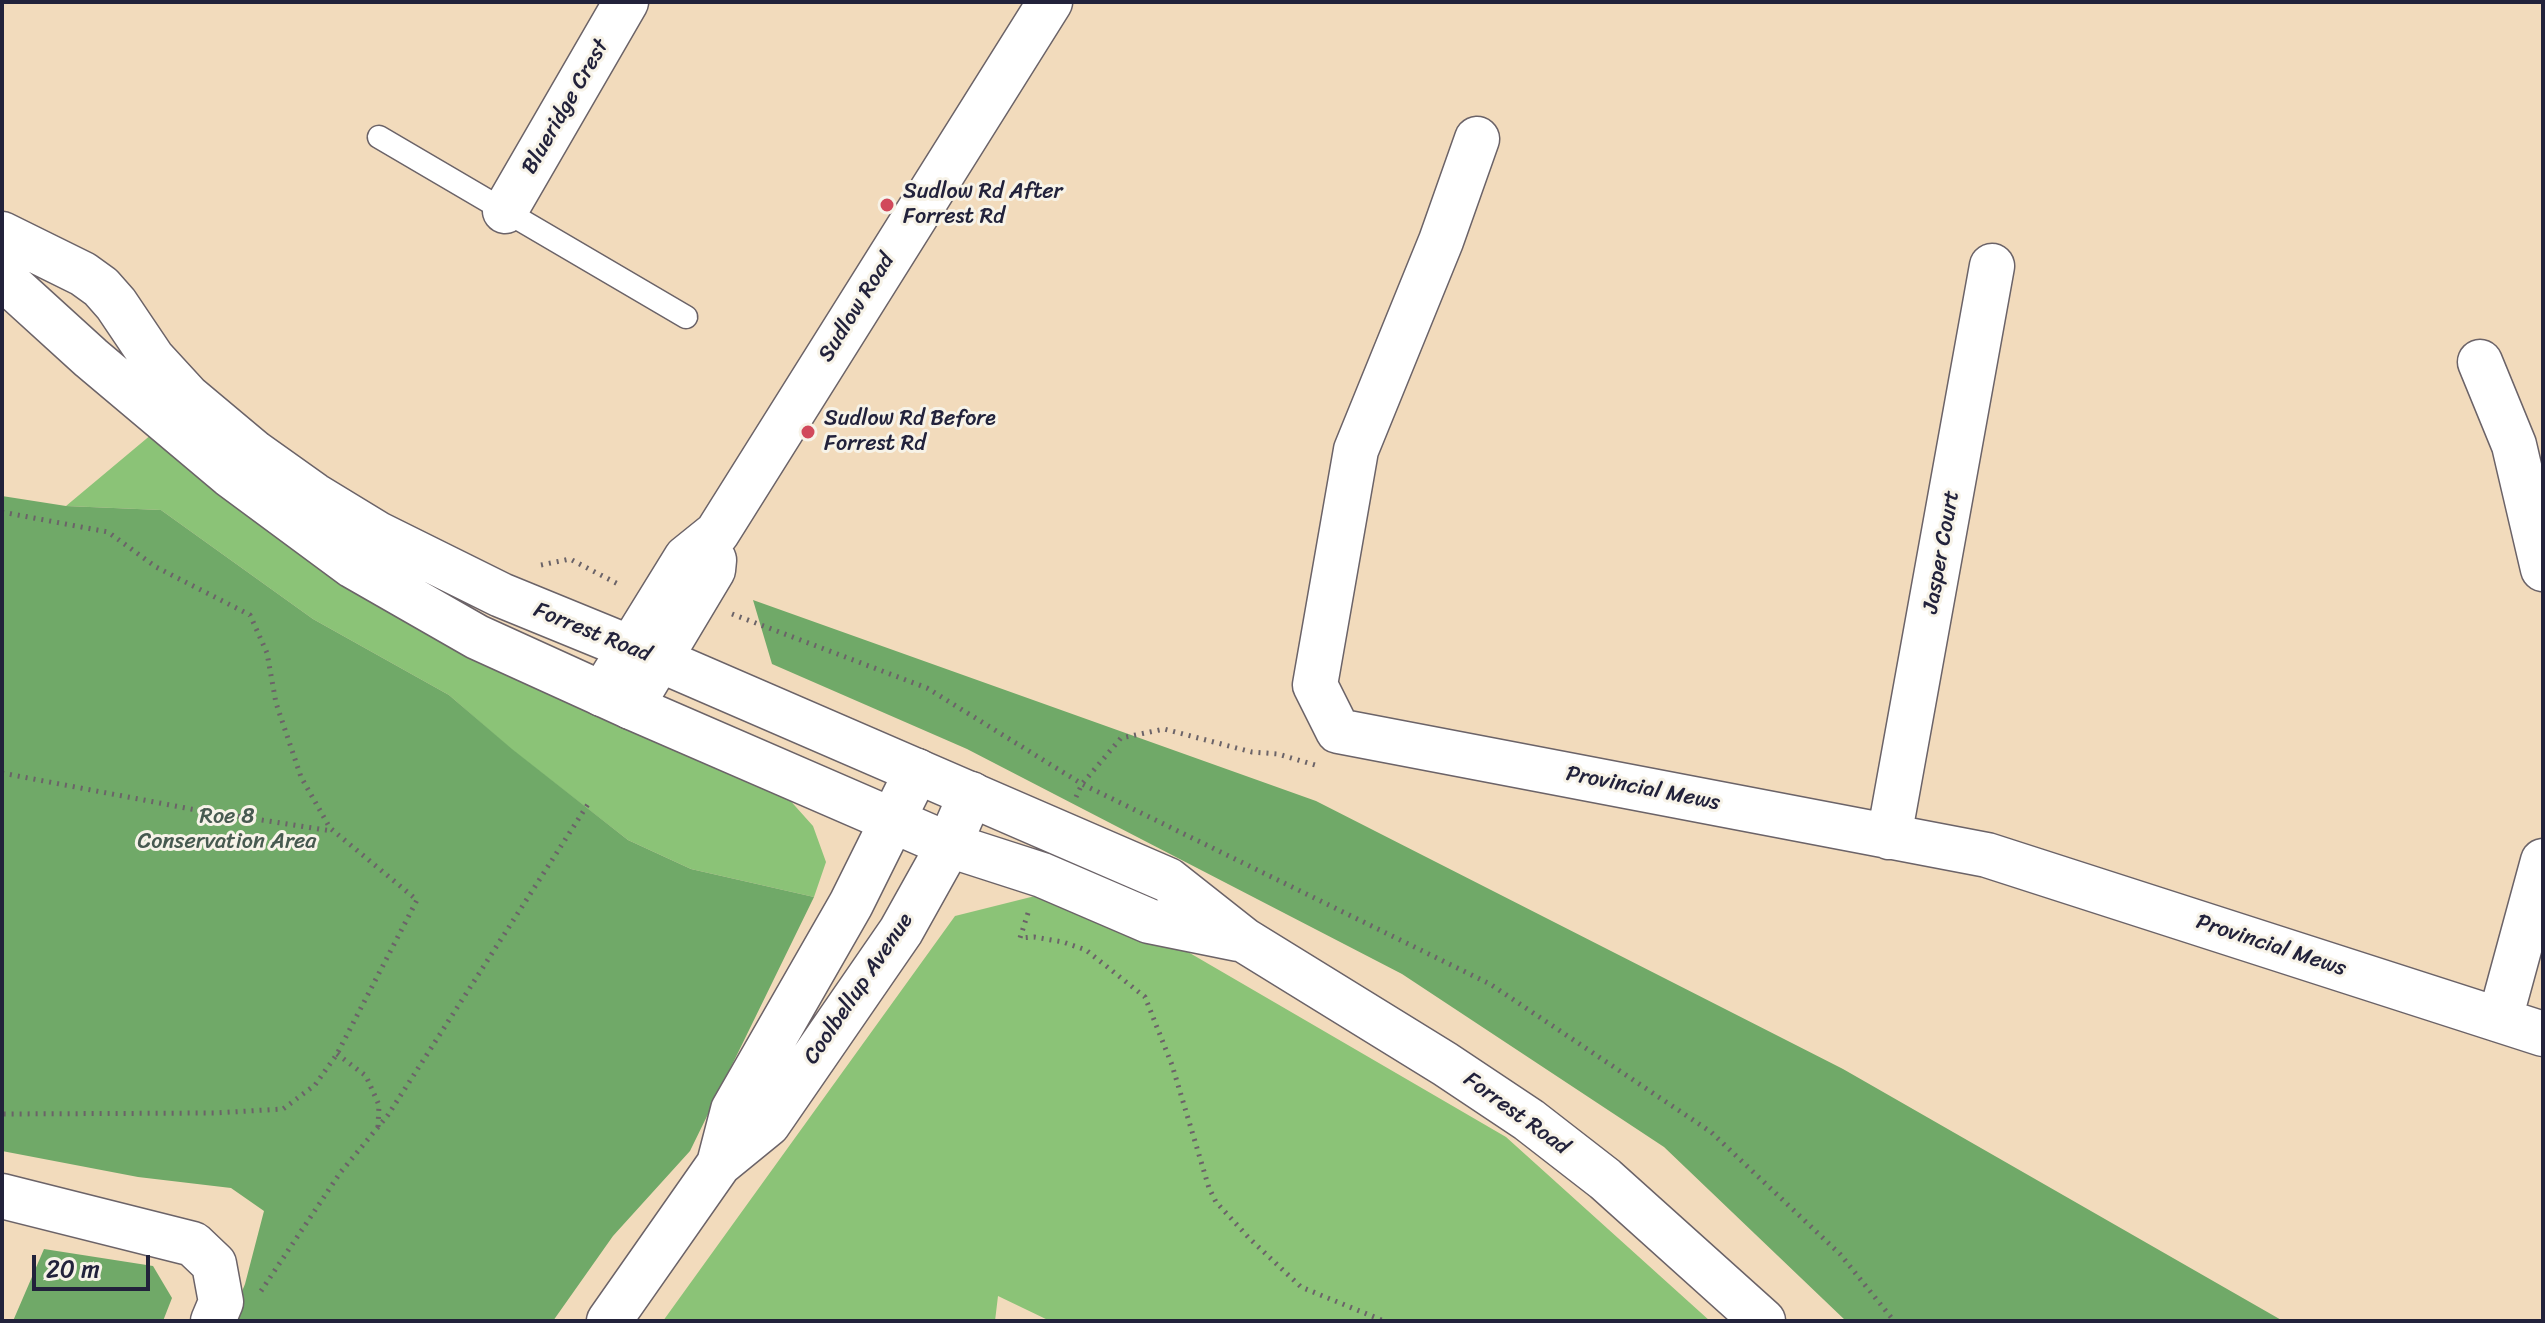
<!DOCTYPE html>
<html>
<head>
<meta charset="utf-8">
<style>
  body { margin:0 }
  #map { position:relative; width:2545px; height:1323px; overflow:hidden; background:#f2dbbc; font-family:Sriracha,sans-serif }
  canvas { display:block }
  .frame { position:absolute; inset:0; border:4px solid #22223b; pointer-events:none }
  .scale { position:absolute; left:32px; top:1255px; width:118px; height:36px; box-sizing:border-box; border:4px solid #22223b; border-top:0; padding-left:10px; font-size:24px; line-height:28px; white-space:nowrap; color:#22223b; -webkit-text-stroke:6px #f7f3e8; paint-order:stroke }
</style>
</head>
<body>
<div id="map">
<canvas width="2545" height="1323"></canvas>
<div class="frame"></div>
<div class="scale">20 m</div>
</div>
<script>
const c = document.querySelector('canvas').getContext('2d');
c.lineJoin = 'round';
function fillPath(path, color) { c.fillStyle = color; c.fill(path, 'evenodd'); }
const poly = rows => new Path2D(rows.map(r => 'M' + r).join(''));
function trace(path, color, width, dash) { c.strokeStyle = color; c.lineWidth = width; c.lineCap = dash ? 'butt' : 'round'; c.setLineDash(dash || []); c.stroke(path); }
function label(font, color, halo, rows, align = 'center') {
  c.font = font + ' Sriracha,sans-serif'; c.lineWidth = 6; c.setLineDash([]); c.textBaseline = 'middle'; c.strokeStyle = halo; c.fillStyle = color; for (const [text, x, y, turn = 0] of rows) {
    c.save(); c.translate(x, y); c.rotate((+turn || 0) * Math.PI / 180); c.textAlign = isNaN(turn) ? turn : align; if (halo) c.strokeText(text, 0, 0); c.fillText(text, 0, 0); c.restore();
  }
}
const green = poly([
  [152,434,324,570,394,615,493,666,779,788,813,826,826,862,814,897,691,869,628,840,511,749,449,695,313,619,161,510,66,506],
  [1035,896,1188,952,1506,1137,1710,1321,1050,1321,998,1296,995,1321,663,1321,955,916]
]);
const forest = poly([
  [2,496,66,506,161,510,313,619,449,695,512,749,628,840,691,869,814,897,690,1151,613,1236,553,1321,230,1321,245,1284,264,1211,231,1188,138,1177,2,1151],
  [753,600,1316,801,1843,1069,2283,1321,1846,1321,1664,1147,1402,974,967,749,772,664],
  [44,1249,153,1266,172,1298,163,1321,13,1321]
]);
const path = poly([
  [2,512,108,532,156,567,250,615,267,653,276,703,301,777,330,828,417,900,337,1054,315,1085,283,1109,214,1113,2,1114],
  [541,565,570,559,620,585],
  [732,614,927,688,1082,784,1490,984,1711,1132,1840,1254,1894,1321],
  [2,773,191,809,332,831],
  [1076,797,1082,784,1121,738,1164,729,1252,752,1278,754,1315,765],
  [1028,913,1020,938,1034,937,1063,942,1086,950,1145,997,1172,1065,1209,1188,1216,1202,1249,1238,1301,1287,1384,1321],
  [337,1054,366,1076,379,1105,378,1127],
  [261,1291,340,1173,388,1115,590,801]
]);
const service = poly([
  [379,137,686,317]
]);
const minor = poly([
  [1477,139,1441,241,1356,450,1315,685,1338,731,1987,855,2543,1034],
  [505,211,626,2],
  [2480,362,2514,445,2543,569],
  [1889,837,1992,266],
  [2500,1019,2543,861],
  [2,1196,193,1244,214,1264,221,1302,213,1321]
]);
const tertiary = poly([
  [602,694,686,558,717,533,1050,2],
  [631,707,713,570,714,560],
  [719,1164,733,1110,851,904,917,771],
  [609,1321,719,1164,768,1124,901,931,949,845,971,794]
]);
const secondary = poly([
  [2,234,83,274,101,287,116,304,153,359,187,396,255,453,314,495,378,534,501,595,660,660,1168,880,1244,940,1445,1064,1529,1120,1605,1179,1763,1321],
  [2,277,91,358,230,475,353,566,477,637,631,707,949,845,1042,875,1149,921,1238,939]
]);
const markers = [
  [887,205,8,"#d1495b"],
  [808,432,8,"#d1495b"]
];
const streetNames = [
  ["Blueridge Crest",566,107,-60],
  ["Sudlow Road",857,308,-58],
  ["Jasper Court",1942,552,-80],
  ["Forrest Road",592,633,22],
  ["Provincial Mews",1643,789,11],
  ["Provincial Mews",2271,946,18],
  ["Coolbellup Avenue",859,989,-56],
  ["Forrest Road",1516,1114,36]
];
const poiNames = [
  ["Sudlow Rd After",903,192],
  ["Forrest Rd",903,217],
  ["Sudlow Rd Before",824,419],
  ["Forrest Rd",824,444]
];
const parkNames = [
  ["Roe 8",227,817],
  ["Conservation Area",227,842]
];
fillPath(green, '#8bc377');
fillPath(forest, '#70a968');
trace(service, '#6b6368', 25);
trace(minor, '#6b6368', 47);
trace(tertiary, '#6b6368', 47);
trace(secondary, '#6b6368', 47);
trace(path, '#6b6368', 5, [2, 6]);
trace(service, '#fff', 22);
trace(minor, '#fff', 44);
trace(tertiary, '#fff', 44);
trace(secondary, '#fff', 44);
for (const [x, y, r, color] of markers) { const dot = new Path2D(); dot.arc(x, y, r, 0, 2 * Math.PI); c.fillStyle = color; c.fill(dot); trace(dot, '#f7f3e8', 3); }
label('22px', '#22223b', '#f7f3e8', streetNames);
label('22px', '#22223b', '#f7f3e8', poiNames, 'left');
label('22px', '#475a50', '#f7f3e8', parkNames);
</script>
</body>
</html>
